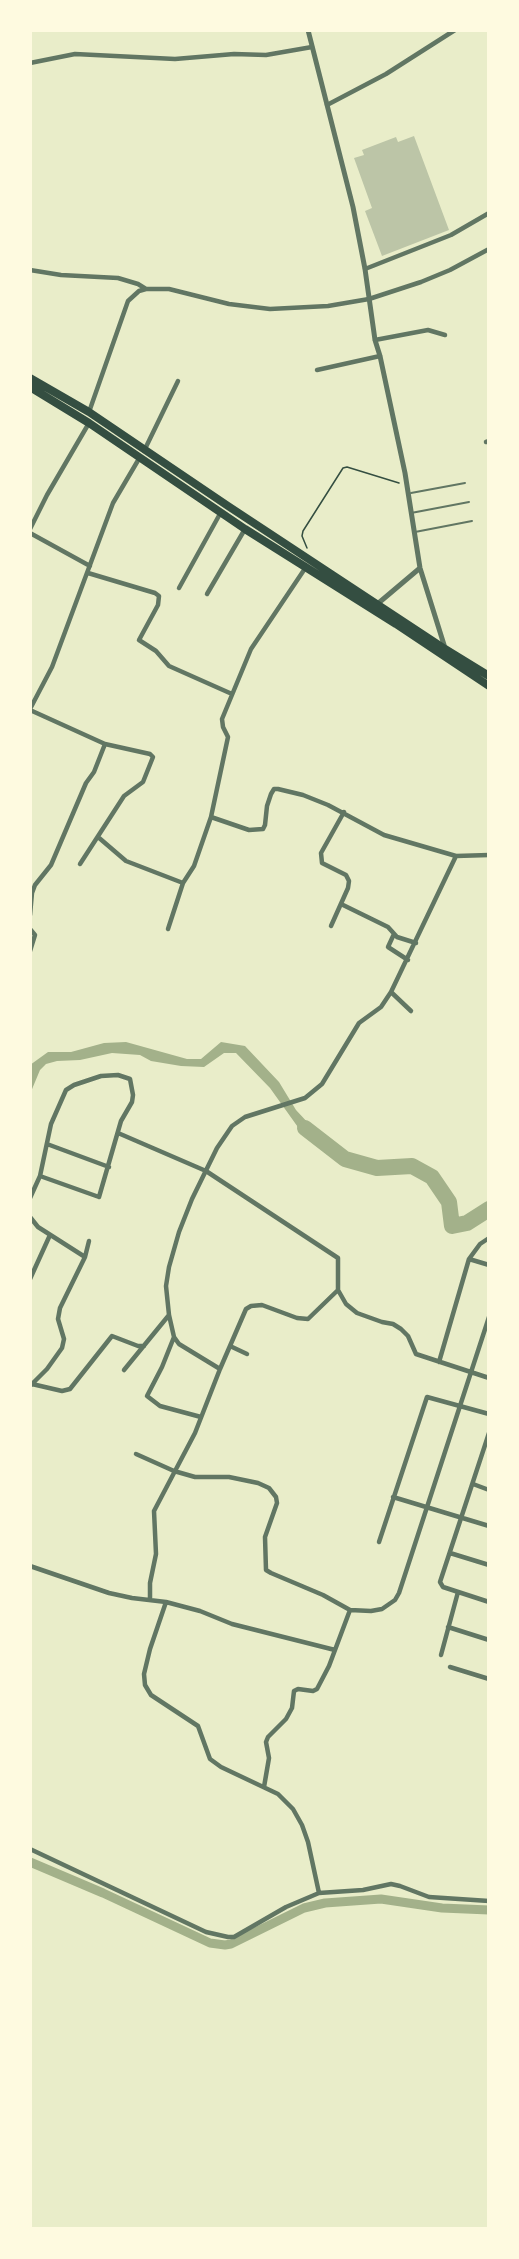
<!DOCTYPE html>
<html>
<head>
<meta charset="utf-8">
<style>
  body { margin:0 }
  #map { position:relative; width:519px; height:2259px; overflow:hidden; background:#e9edc9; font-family:Georgia,serif }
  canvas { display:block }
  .frame { position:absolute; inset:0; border:32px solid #fefae0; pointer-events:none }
</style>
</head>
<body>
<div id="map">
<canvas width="519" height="2259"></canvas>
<div class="frame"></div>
</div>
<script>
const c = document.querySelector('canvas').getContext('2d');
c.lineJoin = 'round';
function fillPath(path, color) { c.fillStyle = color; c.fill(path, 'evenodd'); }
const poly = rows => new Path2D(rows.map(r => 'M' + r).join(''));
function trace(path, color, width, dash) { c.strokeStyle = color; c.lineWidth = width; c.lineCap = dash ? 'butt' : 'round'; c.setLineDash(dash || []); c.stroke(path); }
const water = poly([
  [126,1042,187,1059,201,1059,221,1042,245,1046,279,1082,296,1110,324,1140,319,1144,300,1130,270,1088,236,1053,224,1053,204,1067,181,1066,151,1061,140,1055,112,1053,80,1060,57,1061,46,1064,40,1070,30,1094,30,1065,48,1052,71,1052,104,1043]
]);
const canal = poly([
  [30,1862,103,1893,210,1943,225,1945,231,1944,304,1908,325,1903,381,1899,442,1908,489,1910]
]);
const river = poly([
  [305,1128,345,1159,377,1168,412,1166,432,1177,449,1202,452,1226,467,1223,489,1209]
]);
const building = poly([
  [414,136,449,230,382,256,365,211,372,208,354,158,364,155,362,150,396,137,398,142]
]);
const path = poly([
  [307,548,302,536,303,531,343,468,347,467,399,483]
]);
const service = poly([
  [411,493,465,483],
  [411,513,469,502],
  [415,532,472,521]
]);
const minor = poly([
  [30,63,75,54,175,59,234,54,266,55,312,47],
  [327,105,386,74,455,30],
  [365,269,451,235,489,213],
  [30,270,61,275,118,278,138,284,146,289],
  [375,340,428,330,445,335],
  [317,370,380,356],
  [89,412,128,301,139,291,146,289,169,289,229,304,270,309,328,306,369,299,421,282,450,270,489,249],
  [486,442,489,441],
  [144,451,178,381],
  [30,529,47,495,89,423],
  [30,533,90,566],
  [88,573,155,593,159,596,158,605,139,640,156,651,169,666,232,694],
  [179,588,221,512],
  [207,594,245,529],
  [30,709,52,667,113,503,140,457],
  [30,710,105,744,94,772,86,783,51,865,35,885,32,893,30,915],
  [211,817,228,737,223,727,222,719,251,649,306,567],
  [98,837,126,861,183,883,194,866,211,817,249,830,263,829,265,825,267,806,271,794,274,789,278,789,303,795,328,805,384,835,456,856],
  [80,864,124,796,143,782,153,757,150,754,105,744],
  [341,904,388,927,397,937,416,943],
  [331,926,348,888,349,881,346,875,322,863,321,853,344,812],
  [30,929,35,935,30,951],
  [168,929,183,883],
  [394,934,388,947,408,960],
  [391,992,411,1011],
  [118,1133,206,1171,338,1258,338,1290,346,1304,357,1313,382,1322,393,1324,401,1329,408,1336,416,1354,489,1378],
  [47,1144,109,1167],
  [30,1198,40,1176,51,1124,66,1090,74,1085,101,1076,118,1075,130,1079,133,1095,132,1102,121,1121,99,1197,40,1176],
  [30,1217,38,1227,85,1257],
  [469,1259,489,1265],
  [30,1279,50,1235],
  [174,1337,162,1367,147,1396,160,1406,201,1417],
  [230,1346,247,1354],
  [439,1362,469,1259,480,1244,489,1238],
  [220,1369,246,1309,251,1306,262,1305,297,1318,308,1319,338,1290],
  [124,1370,169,1315],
  [32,1384,62,1391,70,1389,112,1336,138,1346,144,1346],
  [30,1386,47,1369,62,1348,64,1339,58,1319,60,1308,85,1257,89,1241],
  [489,1433,440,1582,443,1587,489,1602],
  [136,1454,174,1471,195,1477,229,1477,258,1483,269,1488,276,1497,277,1503,265,1537,266,1570,271,1573,323,1595,350,1610],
  [473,1484,489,1490],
  [393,1497,489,1526],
  [379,1542,427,1397,489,1414],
  [450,1553,489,1565],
  [30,1566,109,1593,132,1598,166,1602,150,1649,144,1674,145,1685,151,1695,198,1726,210,1759,221,1767,278,1794,293,1809,302,1825,308,1842,319,1893],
  [150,1600,150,1583,156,1554,154,1511,195,1433,220,1369,179,1344,174,1337,169,1315,166,1286,169,1267,179,1232,192,1199,217,1148,232,1126,245,1117,305,1098,322,1084,359,1023,381,1007,391,992,456,856,489,855],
  [166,1602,200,1611,232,1624,335,1650],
  [448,1627,489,1640],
  [441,1655,458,1592],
  [450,1667,489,1679],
  [264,1787,269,1758,266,1742,268,1737,286,1719,292,1708,294,1691,298,1689,313,1691,317,1689,329,1666,350,1610,371,1611,382,1609,395,1600,399,1593,489,1317],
  [30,1849,206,1932,228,1937,234,1937,286,1907,319,1893,363,1890,391,1884,400,1886,429,1897,489,1901]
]);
const tertiary = poly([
  [308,30,353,207,365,269,375,340,380,356,405,473,420,568,445,648],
  [375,606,420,568]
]);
const trunk = poly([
  [30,378,89,412,228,506,445,649,489,676],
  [30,387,89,423,245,529,396,624,489,686]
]);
fillPath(water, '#a3b18a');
trace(canal, '#a3b18a', 9);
trace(river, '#a3b18a', 16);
fillPath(building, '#bcc5a7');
trace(path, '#344e41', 1.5);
trace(service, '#617663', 2);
trace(minor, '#617663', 4.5);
trace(tertiary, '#617663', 5);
trace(trunk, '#344e41', 8);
</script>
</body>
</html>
